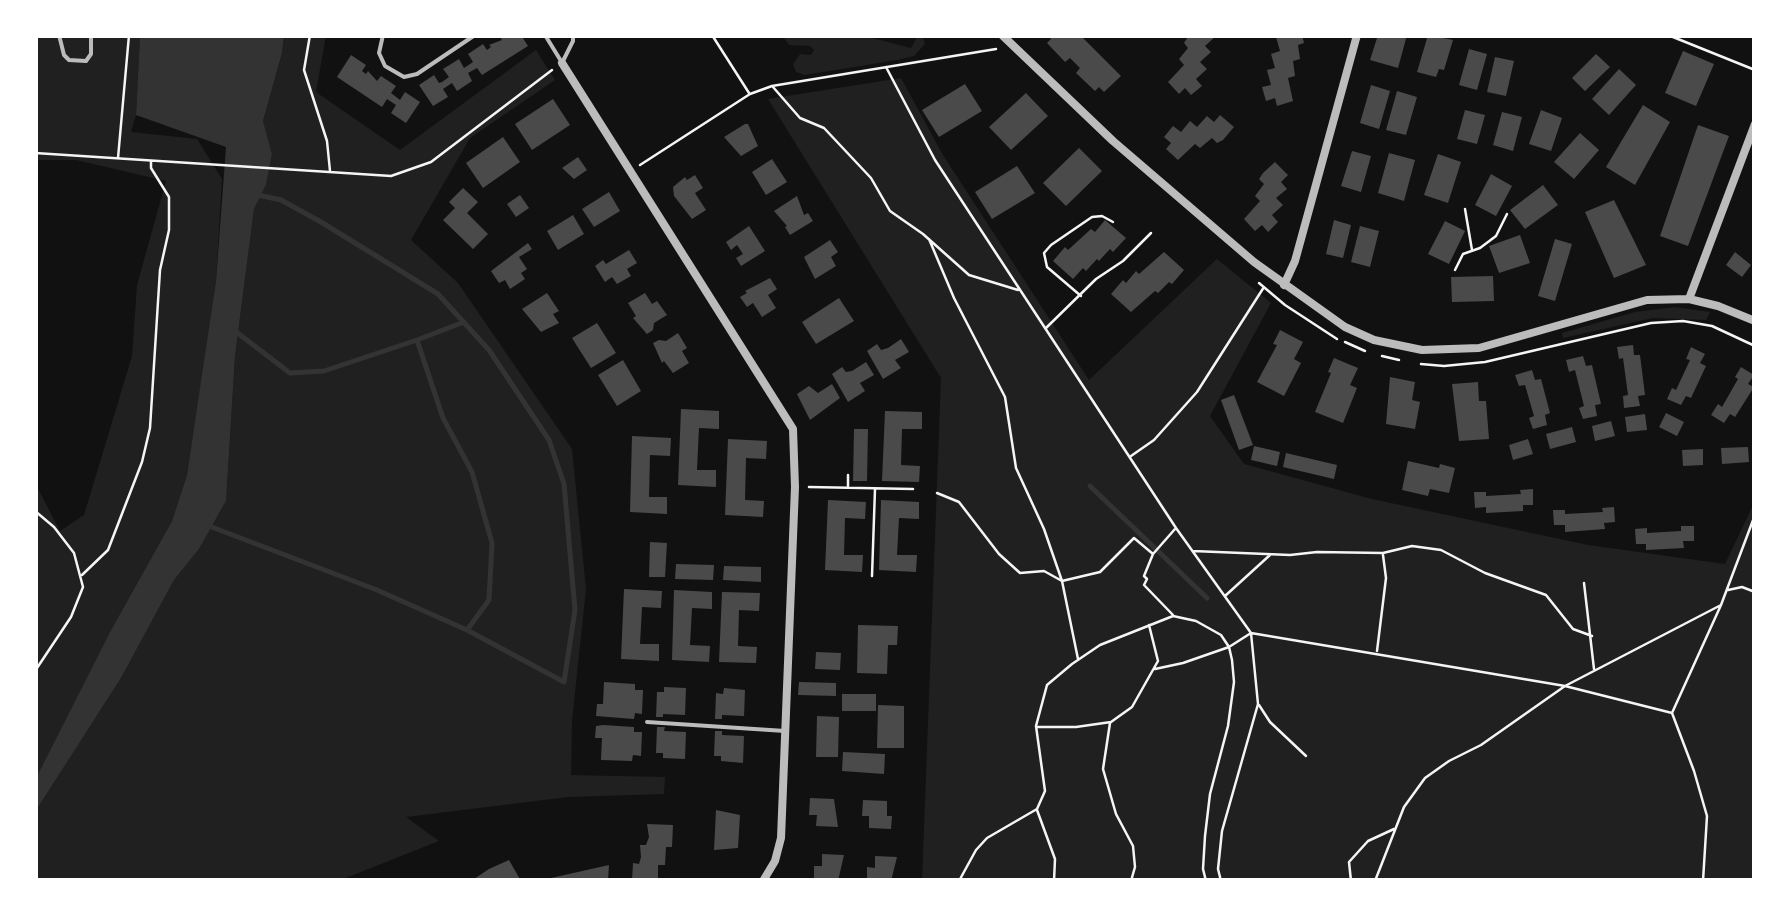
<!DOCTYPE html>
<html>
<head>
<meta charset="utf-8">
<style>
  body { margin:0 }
  #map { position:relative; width:1790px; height:916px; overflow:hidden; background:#111; font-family:Montserrat,sans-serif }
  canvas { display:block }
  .frame { position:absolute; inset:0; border:38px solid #fff; pointer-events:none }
</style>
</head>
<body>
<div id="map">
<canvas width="1790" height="916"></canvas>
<div class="frame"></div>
</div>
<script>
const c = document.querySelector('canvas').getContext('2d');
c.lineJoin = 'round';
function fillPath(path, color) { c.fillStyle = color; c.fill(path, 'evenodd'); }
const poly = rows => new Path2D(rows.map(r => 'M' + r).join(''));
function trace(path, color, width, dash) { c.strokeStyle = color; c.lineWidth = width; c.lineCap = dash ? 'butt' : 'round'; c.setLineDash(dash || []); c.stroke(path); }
const green = poly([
  [35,35,140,35,136,115,131,132,197,139,222,179,216,281,200,392,187,475,172,521,110,632,35,780,35,483,60,531,84,515,132,356,137,285,166,181,76,160,35,160],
  [284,35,326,35,316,92,400,150,536,50,555,80,470,138,411,240,458,283,572,449,586,589,572,721,571,775,665,777,664,794,568,797,406,817,439,841,338,881,35,881,35,812,121,678,174,580,199,549,226,501,235,356,254,209,266,185,272,154,263,121,282,53],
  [787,35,861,35,911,48,918,35,923,37,925,44,914,56,897,60,805,75,796,72,793,64,800,54,811,55,814,50,810,46,789,45,784,38],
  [901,78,943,155,1089,380,1217,259,1271,303,1210,416,1244,464,1372,499,1588,545,1725,564,1755,501,1755,881,922,881,941,378,768,99],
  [1675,307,1710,312,1706,320,1653,318,1563,338,1562,333,1635,312]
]);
const water = poly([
  [140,35,284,35,282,53,263,121,272,154,266,185,254,209,235,356,226,501,199,549,174,580,121,678,35,812,35,780,110,632,172,521,187,475,216,281,226,147,136,115]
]);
const stream = poly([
  [464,322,417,340,443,418,472,472,492,543,489,600,467,630],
  [235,331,290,373,324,371,417,340],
  [1090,486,1207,598],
  [209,526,377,590,467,630,564,682,575,610,564,484,549,440,489,350,438,294,321,222,281,200,258,195]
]);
const building = poly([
  [499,35,521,35,528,46,482,75,477,68,468,73,472,81,457,91,452,83,443,89,448,97,433,106,419,85,434,75,439,83,442,82,449,77,443,69,459,59,464,68,473,62,468,54,483,44,487,50,491,47,489,45,502,40],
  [1047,35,1080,35,1121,76,1104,92,1099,87,1095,91,1076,73,1080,68,1070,58,1065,62,1047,43,1051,39],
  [1189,35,1217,35,1205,46,1211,52,1200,62,1207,69,1196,79,1202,86,1191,95,1185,88,1179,94,1168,82,1184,65,1179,59,1188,48,1184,43],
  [1282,35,1302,35,1304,43,1298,45,1300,59,1293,61,1295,76,1288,78,1293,101,1277,106,1275,98,1266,101,1262,87,1271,85,1267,70,1275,68,1271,54,1280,51,1276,37],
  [1378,35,1407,35,1398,68,1370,60],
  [1428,35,1453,40,1444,70,1439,69,1436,77,1417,72],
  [1469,49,1487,54,1477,90,1459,85],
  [1683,51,1714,64,1696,106,1665,93],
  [1596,54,1610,67,1585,91,1572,78],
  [351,55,366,65,362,71,366,74,368,71,377,81,381,76,396,86,391,93,400,100,405,92,420,102,406,123,391,113,396,105,387,99,382,107,337,77],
  [1495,57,1514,61,1506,96,1487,92],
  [1619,69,1636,85,1609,115,1592,99],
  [965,84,982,111,939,137,922,110],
  [1371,85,1390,91,1379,129,1360,123],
  [1397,91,1417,97,1406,135,1386,130],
  [1026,93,1048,116,1011,150,989,127],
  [553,99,570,125,532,150,515,124],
  [1643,105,1670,122,1635,185,1606,167],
  [1465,110,1485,115,1477,144,1457,139],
  [1541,110,1562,118,1551,151,1529,144],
  [1502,112,1522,117,1513,151,1493,145],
  [1220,115,1234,127,1223,140,1217,143,1212,138,1200,148,1195,144,1178,160,1166,149,1171,143,1164,137,1173,126,1181,132,1190,121,1197,127,1207,116,1214,122],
  [745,124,748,124,758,146,741,156,724,137],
  [1698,125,1729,136,1688,246,1660,236],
  [1580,133,1599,150,1574,179,1554,162],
  [503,137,520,162,483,188,466,163],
  [1079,148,1102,171,1066,206,1043,183],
  [1352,151,1371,156,1361,192,1341,186],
  [1389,153,1415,160,1404,201,1378,193],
  [1438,154,1461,162,1448,203,1424,195],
  [578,157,587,170,574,179,562,168],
  [772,159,787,182,766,195,752,172],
  [1275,162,1288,175,1281,182,1287,189,1276,198,1283,205,1272,215,1278,222,1268,232,1262,225,1255,231,1244,219,1260,201,1255,196,1264,184,1259,179,1263,173],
  [1017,166,1035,193,992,219,975,192],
  [1491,174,1512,186,1496,216,1475,205],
  [695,175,703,188,695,193,706,210,692,219,674,196,673,187,685,177,687,180],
  [1543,185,1558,205,1525,229,1510,210],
  [463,188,478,202,467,213,488,234,473,249,443,220,455,208,449,202],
  [609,192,620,211,594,227,582,209],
  [520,195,529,208,516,217,507,204],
  [797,196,804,215,808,213,813,221,790,235,785,227,787,226,774,211],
  [1614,200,1646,265,1614,278,1585,212],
  [573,215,584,234,558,250,547,231],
  [1105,220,1126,238,1113,252,1110,249,1099,261,1097,259,1086,271,1083,268,1073,279,1053,261,1065,247,1068,250,1091,229,1095,232],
  [1334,220,1351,225,1343,258,1326,254],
  [1445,221,1465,231,1449,264,1428,254],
  [749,226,765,251,741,266,736,258,743,254,737,245,731,250,726,242],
  [1360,226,1379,231,1370,267,1351,262],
  [1520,235,1530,263,1499,273,1489,246],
  [1555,239,1572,244,1555,301,1538,296],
  [830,240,838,252,831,257,836,266,815,279,804,257],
  [528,243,532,249,519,257,527,269,521,273,525,279,510,289,505,280,499,283,491,271],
  [629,250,637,263,627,269,631,276,617,284,612,277,605,282,595,266,603,260,606,264],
  [1164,252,1184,270,1172,284,1169,282,1158,293,1155,291,1131,312,1111,294,1123,280,1126,283,1136,271,1139,274],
  [1735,252,1751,265,1742,277,1726,265],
  [1493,276,1494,301,1452,302,1451,277],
  [770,278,777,289,768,295,776,308,762,317,753,303,747,307,740,297,747,293,745,291],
  [547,293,559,311,553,314,559,323,541,332,522,309],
  [645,293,652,304,657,301,667,315,654,323,653,330,647,334,633,318,636,316,628,303],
  [839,298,854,321,816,344,802,322],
  [597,323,616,353,591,368,572,338],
  [1280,330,1303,342,1294,359,1301,363,1284,396,1257,382,1277,345,1273,344],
  [678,333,687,348,682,351,689,363,673,373,664,361,662,363,653,343,659,340,666,341],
  [901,339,909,352,895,360,901,368,883,379,867,351,877,344,881,350,888,348],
  [1633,345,1634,355,1640,355,1645,395,1638,396,1640,406,1624,408,1623,396,1628,395,1623,358,1619,359,1617,347],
  [1691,347,1705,354,1700,363,1706,366,1691,398,1686,396,1681,405,1667,399,1672,388,1676,390,1690,360,1686,359],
  [1583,356,1586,366,1592,365,1601,404,1595,405,1597,416,1583,419,1579,408,1584,406,1575,370,1569,372,1566,360],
  [1334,358,1358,368,1350,385,1357,388,1343,423,1315,412,1331,373,1328,372],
  [623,360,641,391,617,406,598,375],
  [866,362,874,375,860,383,865,391,848,402,832,374,842,367,846,372,852,371],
  [1741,367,1754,375,1748,384,1754,387,1735,417,1730,414,1724,423,1711,415,1718,404,1722,407,1738,379,1735,377],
  [1532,370,1535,380,1541,379,1550,413,1545,415,1547,425,1533,429,1529,418,1534,416,1525,385,1519,386,1515,375],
  [1390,377,1415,382,1412,400,1420,402,1415,429,1386,424],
  [1478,382,1479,401,1486,401,1489,439,1459,441,1452,384],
  [832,384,840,398,810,420,797,394,809,386,818,393],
  [1234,395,1253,445,1239,450,1221,400],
  [681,409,719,411,719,429,699,428,697,470,716,470,716,487,678,485],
  [885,411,922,412,922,429,902,429,901,465,920,466,919,482,882,481],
  [1666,413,1684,422,1677,436,1659,427],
  [1645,414,1647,430,1627,432,1625,417],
  [1611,421,1615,436,1595,441,1592,426],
  [1572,427,1576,442,1550,449,1546,434],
  [854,429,868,429,867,481,853,481],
  [632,436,671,438,670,456,650,455,649,497,667,497,667,514,630,512],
  [728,439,767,441,766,459,746,458,745,500,764,501,763,517,725,515],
  [1528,439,1533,454,1513,460,1509,445],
  [1254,446,1280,452,1277,466,1251,460],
  [1748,447,1749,462,1722,464,1721,448],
  [1703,449,1703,465,1683,466,1682,450],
  [1286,453,1337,465,1334,479,1283,467],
  [1408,461,1439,468,1440,464,1455,468,1449,493,1430,489,1428,496,1402,490],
  [1533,489,1533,505,1523,505,1523,511,1486,513,1486,507,1475,508,1474,492,1486,492,1486,496,1521,494,1520,490],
  [828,500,866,502,865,519,845,518,844,555,863,555,862,572,825,570],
  [881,500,919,502,919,519,899,518,897,555,917,555,916,572,879,570],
  [1614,507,1615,522,1604,523,1605,529,1565,532,1565,525,1554,525,1553,510,1565,510,1565,514,1603,512,1602,508],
  [1681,526,1694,526,1694,541,1683,541,1684,548,1646,550,1646,544,1636,544,1635,529,1647,528,1647,533,1681,531],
  [650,542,667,543,665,577,649,577],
  [676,564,714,565,713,580,675,579],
  [724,566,761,567,761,582,723,580],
  [624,589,662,591,661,608,642,607,640,644,659,644,659,661,621,659],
  [674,590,712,592,712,609,692,608,690,645,710,646,709,662,672,660],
  [722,592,760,593,759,611,739,610,738,646,757,647,756,663,719,662],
  [858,625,898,626,897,645,888,645,887,674,857,673],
  [816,652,841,653,840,670,815,669],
  [604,682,635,684,635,690,643,690,642,714,635,713,634,719,596,716,597,704,603,704],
  [799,682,836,683,836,696,798,695],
  [664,687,686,688,685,715,663,714,663,717,656,717,657,692,664,692],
  [724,688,745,690,744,716,722,715,722,719,715,719,716,693,723,694],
  [842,694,876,694,876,711,842,711],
  [878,705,904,706,904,748,877,748],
  [817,716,839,717,838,757,816,757],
  [603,725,634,727,634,732,642,732,641,756,633,755,632,761,601,760,602,738,595,738,596,726],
  [657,727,665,727,664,731,686,732,685,759,663,758,663,753,656,753],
  [715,731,722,731,722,735,744,736,743,763,721,761,721,756,714,756],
  [843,752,885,754,884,774,842,771],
  [810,798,834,799,838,827,816,826,817,815,809,815],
  [863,800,887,801,887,816,892,816,891,829,869,828,869,816,862,816],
  [716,810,740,815,738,848,714,850],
  [647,824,673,825,672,847,666,847,665,865,658,865,658,881,632,881,633,863,639,864,641,857,640,845,646,845,649,837],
  [822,854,844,855,838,881,814,881,814,866,822,866],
  [875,856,897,857,891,881,867,881,867,867,875,868],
  [509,860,521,881,471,881,489,869],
  [609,865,608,881,553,881,551,878]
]);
const path = poly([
  [310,35,304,70,327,141,330,171],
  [712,35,749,93],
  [1668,35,1755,70],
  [886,67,935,160,1176,528,1251,633,1258,704,1222,831,1218,869,1221,881],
  [773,87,800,118,824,128,871,178,890,211,923,234,969,275,1018,290],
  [35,153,391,176,431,162,552,70],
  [118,158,129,35],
  [640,165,750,94,772,86,996,49],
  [1465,209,1472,250],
  [929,239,954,298,1005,397,1016,468,1044,529,1062,581,1078,659],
  [1455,270,1463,254,1480,248,1496,236,1507,214],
  [1259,283,1285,305,1337,339],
  [1081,296,1047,267,1044,253,1051,245,1092,217,1102,216,1113,222],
  [1046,328,1096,279,1123,261,1151,233],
  [1345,342,1365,351],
  [1382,356,1399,360],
  [1421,364,1444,366,1485,362,1651,323,1683,321,1712,326,1755,346],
  [1131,456,1154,440,1197,392,1264,287],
  [848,486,848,475],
  [809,487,913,489],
  [937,493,959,502,999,554,1020,573,1044,571,1062,581,1100,572,1134,538,1153,554,1175,529],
  [35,511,54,527,74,553,83,587,71,617,35,671],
  [1193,551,1290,555,1317,552,1383,553,1412,546,1441,550,1485,573,1546,595,1573,629,1592,636],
  [1153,554,1144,576,1147,579,1144,585,1173,615],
  [82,575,108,550,142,462,150,428,160,270,169,230,169,197,151,168,151,161],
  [872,576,875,489],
  [1584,583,1594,669],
  [1728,590,1742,587,1755,592],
  [1225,596,1270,555],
  [1377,651,1386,578,1383,555],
  [1155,669,1183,663,1229,647,1251,633,1565,686,1672,713],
  [1259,705,1270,722,1306,756],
  [1110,723,1103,769,1116,814,1133,846,1135,867,1131,881],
  [1037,727,1076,727,1111,722,1132,707,1158,661,1149,625],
  [1037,810,1055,859,1054,881],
  [959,881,976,850,987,838,1037,809,1045,791,1036,726,1047,685,1072,664,1100,645,1173,616,1196,621,1221,635,1229,647,1232,660,1234,682,1228,726,1210,794,1205,836,1203,869,1206,881],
  [1351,881,1349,862,1368,841,1394,829],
  [1375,881,1404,807,1425,778,1449,761,1481,745,1565,686,1721,605],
  [1703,881,1707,816,1694,771,1672,713,1721,605,1755,515]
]);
const service = poly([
  [59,35,64,55,69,60,86,61,91,54,91,35],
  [383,35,379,53,385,66,404,77,417,74,475,35],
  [545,35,561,61],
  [562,63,573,41,573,35],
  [647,722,785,731]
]);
const minor = poly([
  [1002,35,1113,141,1254,262,1345,327,1374,340,1422,350,1479,348,1647,300,1689,299,1718,306,1755,321],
  [562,63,793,429,795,487,781,838,775,861,763,881],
  [1284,285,1295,261,1357,35],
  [1689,299,1755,124]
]);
fillPath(green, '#202020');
fillPath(water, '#333');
trace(stream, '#333', 5);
fillPath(building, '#4a4a4a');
trace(path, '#f5f5f5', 2.5);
trace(service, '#bcbcbc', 4);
trace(minor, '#bcbcbc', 8);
</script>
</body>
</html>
